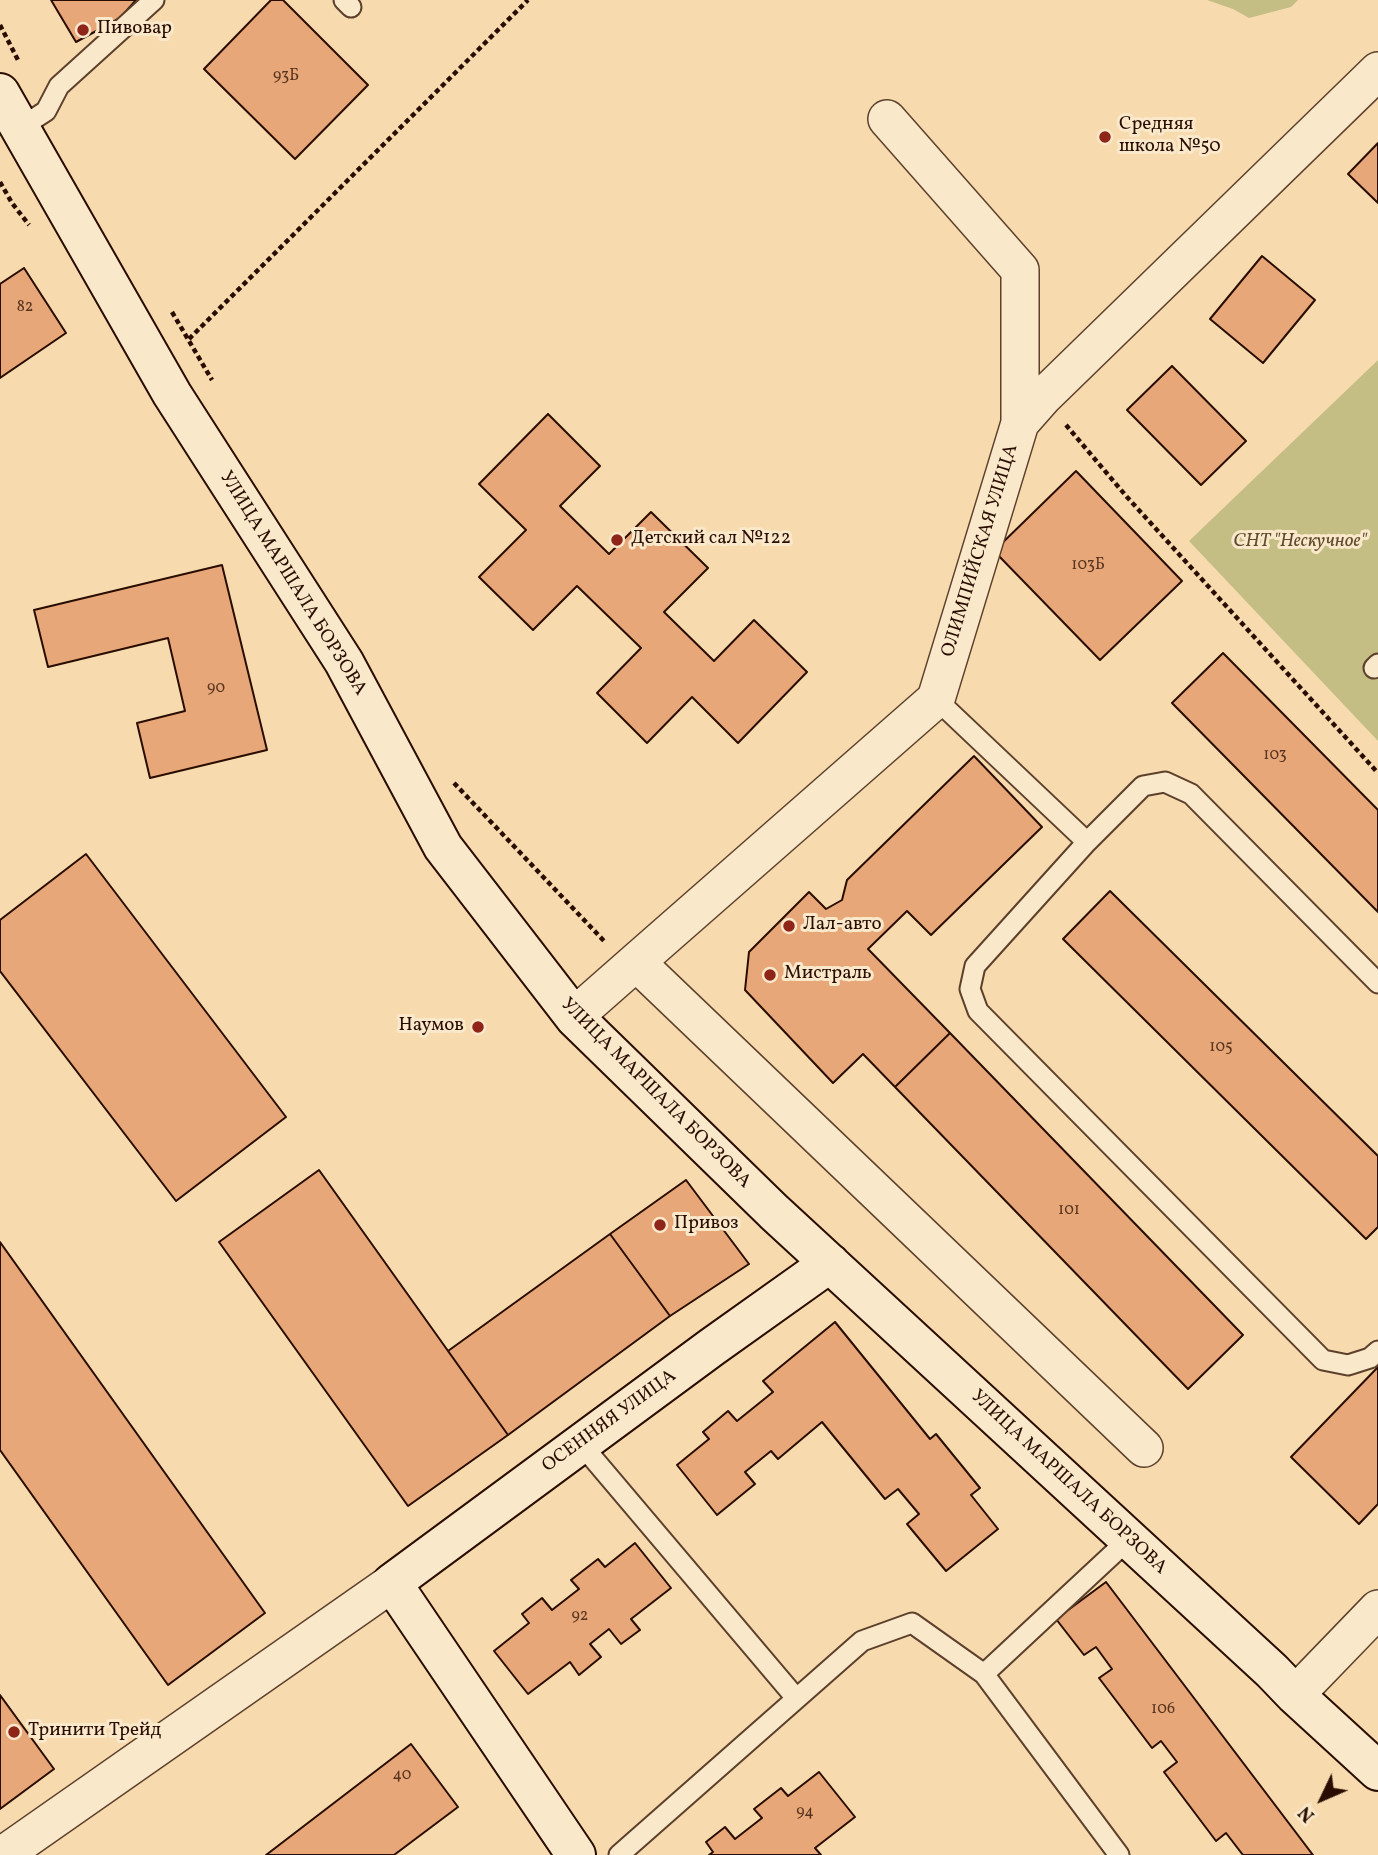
<!DOCTYPE html>
<html>
<head>
<meta charset="utf-8">
<style>
  body { margin:0 }
  #map { position:relative; width:1378px; height:1855px; overflow:hidden; background:#f7dbae; font-family:Vollkorn,serif }
  canvas { display:block }
  .north { position:absolute; left:1287px; top:1764px; width:70px; height:70px; -webkit-text-stroke:5px #fae8ca; paint-order:stroke; rotate:226deg; font-size:19px; font-weight:700; line-height:28px; text-align:center; color:#290d00 }
  .north::after { content:''; display:block; margin:auto; width:24px; height:32px; background:#290d00; clip-path:polygon(50% 0,100% 100%,50% 72%,0 100%) }
</style>
</head>
<body>
<div id="map">
<canvas width="1378" height="1855"></canvas>
<div class="north">N</div>
</div>
<script>
const c = document.querySelector('canvas').getContext('2d');
c.lineJoin = 'round';
function fillPath(path, color) { c.fillStyle = color; c.fill(path, 'evenodd'); }
const poly = rows => new Path2D(rows.map(r => 'M' + r).join(''));
function trace(path, color, width, dash) { c.strokeStyle = color; c.lineWidth = width; c.lineCap = dash ? 'butt' : 'round'; c.setLineDash(dash || []); c.stroke(path); }
function label(font, color, halo, rows, align = 'center') {
  c.font = font + ' Vollkorn,serif'; c.lineWidth = 6; c.setLineDash([]); c.textBaseline = 'middle'; c.strokeStyle = halo; c.fillStyle = color; for (const [text, x, y, turn = 0] of rows) {
    c.save(); c.translate(x, y); c.rotate((+turn || 0) * Math.PI / 180); c.textAlign = isNaN(turn) ? turn : align; if (halo) c.strokeText(text, 0, 0); c.fillText(text, 0, 0); c.restore();
  }
}
const green = poly([
  [1207,0,1298,0,1291,7,1249,18,1233,9],
  [1378,360,1378,741,1189,541]
]);
const building = poly([
  [51,0,136,0,120,18,76,42,51,0],
  [271,0,283,0,368,85,295,159,204,69,271,0],
  [1378,143,1378,203,1348,174,1378,143],
  [1262,256,1315,300,1263,363,1210,319,1262,256],
  [24,268,66,333,0,378,0,284,24,268],
  [1172,366,1246,441,1201,485,1127,410,1172,366],
  [548,414,600,466,560,506,609,554,651,512,708,568,664,612,714,661,754,620,807,672,738,743,692,697,647,743,597,693,641,648,577,586,533,630,479,577,526,530,479,484,548,414],
  [1076,471,1182,581,1100,660,994,551,1076,471],
  [222,565,267,750,150,778,137,723,185,711,168,638,48,667,34,610,222,565],
  [1223,653,1378,810,1378,912,1172,703,1223,653],
  [974,756,1042,827,931,935,907,911,868,949,950,1033,895,1087,863,1054,833,1083,745,990,749,952,809,892,826,909,842,900,847,880,974,756],
  [86,854,286,1117,176,1201,0,971,0,920,86,854],
  [1110,891,1378,1156,1378,1227,1366,1239,1063,939,1110,891],
  [950,1033,1243,1335,1188,1389,895,1087,950,1033],
  [319,1170,508,1435,408,1506,219,1242,319,1170],
  [686,1180,749,1264,670,1316,610,1234,686,1180],
  [610,1234,670,1316,508,1435,448,1351,610,1234],
  [0,1242,265,1613,168,1685,0,1450,0,1242],
  [835,1322,930,1439,936,1434,980,1488,971,1495,998,1529,946,1571,907,1524,919,1514,898,1489,885,1499,822,1422,778,1459,771,1451,745,1472,755,1484,717,1515,677,1465,709,1439,703,1432,728,1411,737,1421,773,1392,763,1381,835,1322],
  [1378,1367,1378,1504,1359,1524,1291,1457,1378,1367],
  [635,1543,671,1588,631,1619,640,1630,621,1644,609,1629,590,1644,601,1657,579,1675,570,1662,528,1694,494,1651,529,1623,522,1614,542,1598,552,1610,579,1589,571,1580,598,1559,605,1567,635,1543],
  [1106,1582,1313,1855,1243,1855,1226,1833,1216,1841,1164,1772,1177,1762,1161,1741,1152,1748,1099,1678,1112,1669,1096,1647,1084,1655,1056,1619,1106,1582],
  [0,1695,54,1769,0,1809,0,1695],
  [411,1744,458,1807,394,1855,266,1855,411,1744],
  [819,1772,855,1817,815,1848,821,1855,709,1855,713,1852,706,1842,725,1827,735,1839,762,1818,754,1809,781,1788,788,1796,819,1772]
]);
const path = poly([
  [0,25,18,60],
  [0,182,12,203,29,225],
  [172,312,212,380],
  [189,339,528,0],
  [1066,425,1127,497,1378,773],
  [454,783,605,942]
]);
const lane = poly([
  [344,0,351,7],
  [20,128,46,111,59,86,154,0],
  [1374,668,1378,664],
  [936,699,1087,842],
  [1378,983,1191,794,1165,782,1143,786,1087,842,975,966,970,989,978,1011,1323,1360,1348,1365,1370,1358,1378,1351],
  [581,1444,796,1698],
  [984,1674,1129,1539],
  [619,1855,862,1641,912,1623,984,1674,1119,1855]
]);
const street = poly([
  [887,119,1020,270,1020,423],
  [636,962,1144,1448],
  [575,1018,586,1006,636,962,936,699,1020,423,1043,397,1378,71],
  [1295,1695,1378,1609],
  [3,1855,392,1583]
]);
const secondary = poly([
  [0,93,172,394,344,662,443,847,575,1018,774,1212,1272,1671,1295,1695,1378,1771],
  [576,1855,392,1583,712,1347,830,1263]
]);
const markers = [
  [83,30,7,"#8f2418"],
  [1105,137,7,"#8f2418"],
  [617,540,7,"#8f2418"],
  [789,926,7,"#8f2418"],
  [770,975,7,"#8f2418"],
  [478,1027,7,"#8f2418"],
  [660,1225,7,"#8f2418"],
  [14,1732,7,"#8f2418"]
];
const numberNames = [
  ["93Б",286,77],
  ["82",25,308],
  ["103Б",1088,566],
  ["90",216,689],
  ["103",1275,756],
  ["105",1221,1048],
  ["101",1069,1211],
  ["92",580,1617],
  ["106",1163,1710],
  ["40",402,1776],
  ["94",805,1813]
];
const poiNames = [
  ["Пивовар",97,30],
  ["Средняя",1119,126],
  ["школа №50",1119,148],
  ["Детский сал №122",631,540],
  ["Лал-авто",803,926],
  ["Мистраль",784,975],
  ["Наумов",464,1027,"right"],
  ["Привоз",674,1225],
  ["Тринити Трейд",28,1732]
];
const parkNames = [
  ["СНТ \"Нескучное\"",1300,543]
];
const streetNames = [
  ["ОЛИМПИЙСКАЯ УЛИЦА",981,551,-73],
  ["УЛИЦА МАРШАЛА БОРЗОВА",292,584,58],
  ["УЛИЦА МАРШАЛА БОРЗОВА",655,1094,45],
  ["ОСЕННЯЯ УЛИЦА",610,1422,-36],
  ["УЛИЦА МАРШАЛА БОРЗОВА",1068,1483,43]
];
fillPath(green, '#c4be85');
fillPath(building, '#e7a779');
trace(building, '#290d00', 2);
trace(lane, '#5c402c', 23);
trace(street, '#5c402c', 40);
trace(secondary, '#290d00', 42);
trace(path, '#290d00', 4.5, [5, 3.5]);
trace(lane, '#fae8ca', 19);
trace(street, '#fae8ca', 37);
trace(secondary, '#fae8ca', 38);
for (const [x, y, r, color] of markers) { const dot = new Path2D(); dot.arc(x, y, r, 0, 2 * Math.PI); c.fillStyle = color; c.fill(dot); trace(dot, '#fae8ca', 2.5); }
label('16px', '#58341e', null, numberNames);
label('19px', '#290d00', '#fae8ca', poiNames, 'left');
label('italic 19px', '#5f4b2f', '#fae8ca', parkNames);
label('19px', '#290d00', '#fae8ca', streetNames);
</script>
</body>
</html>
